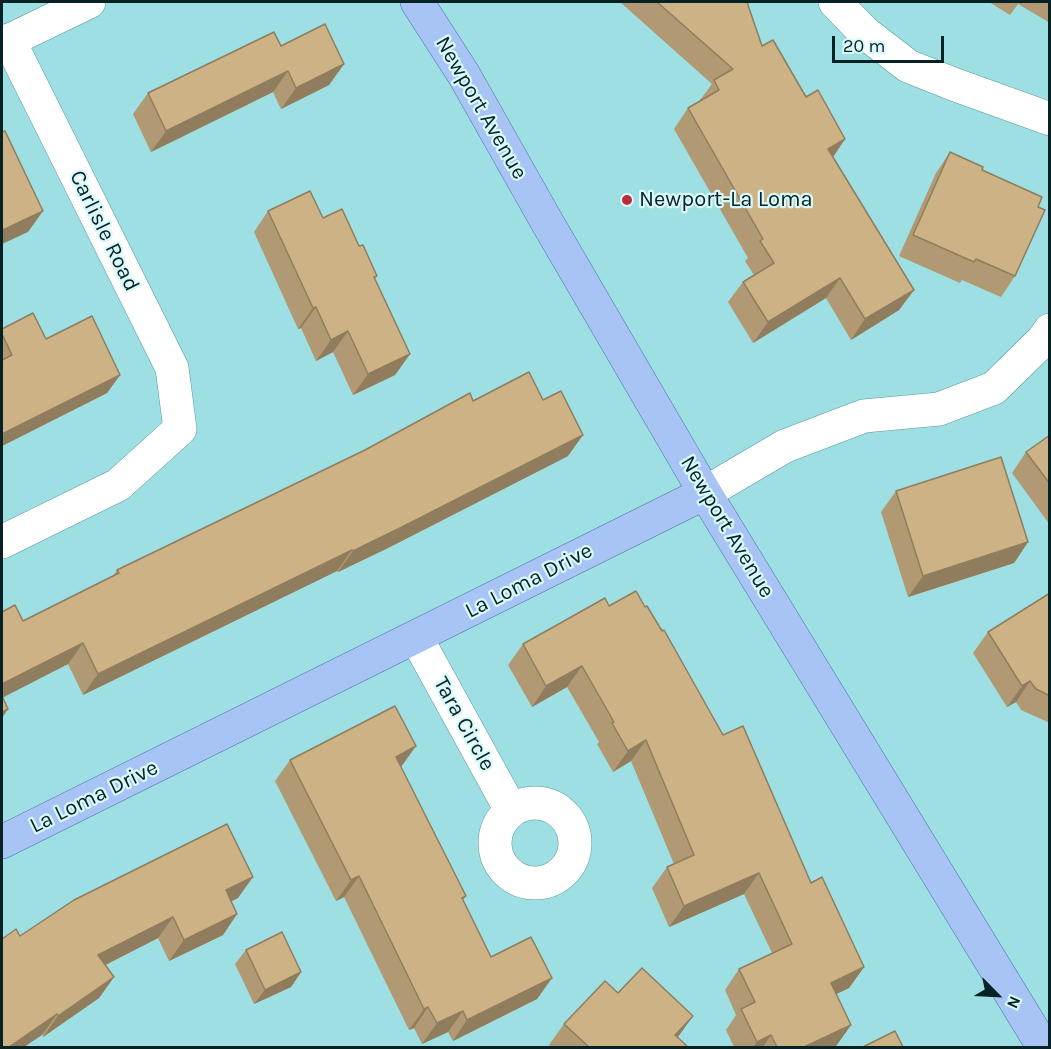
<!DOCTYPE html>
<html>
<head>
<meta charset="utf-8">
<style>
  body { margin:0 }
  #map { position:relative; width:1051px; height:1049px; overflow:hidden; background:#9ddfe3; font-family:Karla,sans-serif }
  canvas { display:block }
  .frame { position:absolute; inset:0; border:3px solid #062224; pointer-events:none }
  .north { position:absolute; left:967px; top:965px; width:60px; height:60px; -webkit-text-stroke:4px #d9f9fb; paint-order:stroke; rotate:114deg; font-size:16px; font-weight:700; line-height:24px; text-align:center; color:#062224 }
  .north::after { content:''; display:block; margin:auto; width:21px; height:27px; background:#062224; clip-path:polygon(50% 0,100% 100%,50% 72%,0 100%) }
  .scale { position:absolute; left:832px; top:36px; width:112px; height:27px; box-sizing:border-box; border:3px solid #062224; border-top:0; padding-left:8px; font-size:18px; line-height:21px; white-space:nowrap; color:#062224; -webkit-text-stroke:4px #d9f9fb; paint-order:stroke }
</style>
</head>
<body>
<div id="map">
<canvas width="1051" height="1049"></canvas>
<div class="frame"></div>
<div class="north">N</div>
<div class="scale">20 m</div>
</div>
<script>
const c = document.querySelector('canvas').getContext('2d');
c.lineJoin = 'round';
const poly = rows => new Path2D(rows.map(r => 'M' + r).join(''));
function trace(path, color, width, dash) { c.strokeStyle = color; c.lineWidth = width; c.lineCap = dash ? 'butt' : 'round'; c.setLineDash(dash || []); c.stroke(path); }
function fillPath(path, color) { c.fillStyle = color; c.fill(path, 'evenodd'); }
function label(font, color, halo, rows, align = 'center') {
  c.font = font + ' Karla,sans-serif'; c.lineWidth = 4.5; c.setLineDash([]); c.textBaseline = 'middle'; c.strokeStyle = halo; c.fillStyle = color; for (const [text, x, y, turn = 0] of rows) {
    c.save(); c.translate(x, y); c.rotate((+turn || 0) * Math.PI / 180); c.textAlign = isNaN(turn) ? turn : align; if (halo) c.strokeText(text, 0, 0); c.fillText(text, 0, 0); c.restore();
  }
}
const minor = poly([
  [835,2,864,32,908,66,953,84,1050,119],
  [2,44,89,2],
  [705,493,785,446,864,416,939,409,994,388,1043,340,1050,330],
  [2,542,118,485,180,429,172,368,9,40],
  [416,637,511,810],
  '495 843a40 40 0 1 1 80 0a40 40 0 1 1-80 0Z'
]);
const major = poly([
  [417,2,464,75,547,222,705,493,1044,1048],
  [2,842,705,493]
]);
const wall = poly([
  [620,2,747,2,762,46,806,97,845,139,833,157,914,290,899,310,851,340,826,298,753,343,728,302,743,282,754,275,745,261,748,258,674,129,688,108,700,101,700,100,712,84],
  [989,2,1050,2,1050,23,1018,4,1010,15],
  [281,46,344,64,329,85,281,109,273,92,151,152,133,114,148,93],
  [950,152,982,170,1038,207,1015,276,1001,297,962,280,960,283,899,256,936,173],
  [268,211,323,218,359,246,377,276,375,279,410,354,395,375,353,395,333,352,316,361,301,328,298,329,254,232],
  [2,329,46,339,120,375,107,393,2,446],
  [473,401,568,456,388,548,338,572,337,571,83,695,68,664,2,697,2,718,2,612,23,621,113,576,117,570],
  [1050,435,1050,525,1012,473,1026,452],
  [896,491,1028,542,1014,563,908,597,881,512],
  [1050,593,1050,723,1021,710,1016,702,1007,707,973,653,988,632],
  [609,606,645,607,662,631,811,883,864,967,849,988,836,994,851,1025,836,1046,833,1047,734,1047,726,1030,736,1015,725,990,739,969,772,953,744,894,669,927,652,888,667,867,674,864,631,761,613,772,597,744,599,742,567,687,532,707,508,665,523,644],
  [290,760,401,767,466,896,463,900,491,957,552,978,537,999,453,1041,448,1032,422,1044,414,1028,409,1030,344,897,336,901,275,781],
  [238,898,231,901,237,914,223,935,169,961,158,938,105,965,114,977,99,998,43,1037,20,936],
  [246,950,301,972,291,987,254,1004,235,964],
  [618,993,677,1038,688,1047,552,1047,549,1045,564,1024]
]);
const shadedWall = poly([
  [344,64,329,85,281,109,296,88],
  [288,71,273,92,151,152,166,131],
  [845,139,831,160,828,149],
  [43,211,28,232,2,244,2,232,3,230],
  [840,278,826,298,753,343,768,322],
  [914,290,899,310,851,340,865,319],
  [316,307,301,328,298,329,313,308],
  [348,331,333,352,316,361,331,340],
  [410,354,395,375,353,395,368,374],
  [120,375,107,393,2,446,2,434],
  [583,435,568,456,388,548,338,572,353,551],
  [1028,542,1014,563,908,597,923,576],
  [352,550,337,571,83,695,98,674],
  [83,643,68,664,2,698,2,684],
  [582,666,567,687,532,707,546,686],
  [1030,681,1016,702,1007,707,1022,686],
  [8,709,2,718,2,712],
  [646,740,631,761,613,772,628,751],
  [416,746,401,767,396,757],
  [759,873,744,894,669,927,684,906],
  [359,876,344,897,336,901,351,880],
  [253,877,238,898,212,911,226,890],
  [237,914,223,935,169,961,184,940],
  [173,917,158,938,84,976,98,955],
  [864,967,849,988,816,1004,831,983],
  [301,972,291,987,254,1004,265,990],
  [114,977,99,998,43,1037,58,1016],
  [552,978,537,999,453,1041,467,1020],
  [428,1007,414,1028,409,1030,424,1009],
  [463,1011,448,1032,422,1044,437,1023],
  [57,1014,42,1035,24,1047,9,1047],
  [693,1016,678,1037,668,1047,675,1035],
  [851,1025,836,1046,833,1047,804,1047],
  [771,1035,763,1047,753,1047,757,1042]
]);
const building = poly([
  [657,2,747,2,762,46,773,40,806,97,818,90,845,139,828,149,914,290,865,319,840,278,768,322,743,282,774,263,760,241,763,239,688,108,719,90,714,80,733,69,657,2],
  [325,24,344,64,296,88,288,71,166,131,148,93,274,32,281,46,325,24],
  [5,131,43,211,3,230,2,226,2,132,5,131],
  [950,152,983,167,982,170,1042,197,1038,207,1045,210,1015,276,976,259,974,262,913,235,950,152],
  [310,191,323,218,342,209,359,246,363,245,377,276,374,277,410,354,368,374,348,331,331,340,316,307,313,308,268,211,310,191],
  [33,313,46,339,92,316,120,375,2,434,2,360,12,355,2,334,2,329,33,313],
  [529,372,543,400,561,391,583,435,402,527,353,551,352,550,98,674,83,643,2,684,2,612,15,605,23,621,119,573,117,570,365,450,470,393,473,401,529,372],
  [1050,435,1050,484,1026,452,1050,435],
  [1001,457,1028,542,923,576,896,491,1001,457],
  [636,591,645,607,647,606,662,631,664,630,723,735,743,726,811,883,822,877,864,967,831,983,851,1025,804,1047,777,1047,771,1035,757,1042,741,1009,755,1002,739,969,792,944,759,873,684,906,667,867,694,855,646,740,628,751,612,723,614,722,582,666,546,686,523,644,605,598,609,606,636,591],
  [1050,593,1050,696,1036,689,1030,681,1022,686,988,632,1050,593],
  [2,696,8,709,2,712,2,696],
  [395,706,416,746,396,757,466,896,462,898,491,957,531,937,552,978,467,1020,463,1011,437,1023,428,1007,424,1009,359,876,351,880,290,760,395,706],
  [227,824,253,877,226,890,237,914,184,940,173,917,98,955,114,977,58,1016,57,1014,9,1047,2,1047,2,939,16,929,20,936,74,900,227,824],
  [282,932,301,972,265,990,246,950,282,932],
  [642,968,693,1016,675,1035,688,1047,589,1047,564,1024,605,981,618,993,642,968],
  [895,1031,903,1047,863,1047,895,1031]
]);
const markers = [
  [627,200,6,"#bd2c3c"]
];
const streetNames = [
  ["Newport Avenue",481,108,60],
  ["Carlisle Road",104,231,64],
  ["Newport Avenue",727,527,59],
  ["La Loma Drive",529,581,-27],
  ["Tara Circle",464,724,61],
  ["La Loma Drive",94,797,-26]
];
const poiNames = [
  ["Newport-La Loma",639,200]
];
trace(minor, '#57989c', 34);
trace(major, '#4972a7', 34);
trace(minor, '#fff', 33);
trace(major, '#a7c4f5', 33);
fillPath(wall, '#b09973');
fillPath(shadedWall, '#907d5e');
fillPath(building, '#cdb286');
trace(building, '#907d5e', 1.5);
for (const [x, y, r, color] of markers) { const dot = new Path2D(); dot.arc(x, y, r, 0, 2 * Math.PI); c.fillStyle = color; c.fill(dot); trace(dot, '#d9f9fb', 2); }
label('22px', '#062224', '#d9f9fb', streetNames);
label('22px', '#062224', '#d9f9fb', poiNames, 'left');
</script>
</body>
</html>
